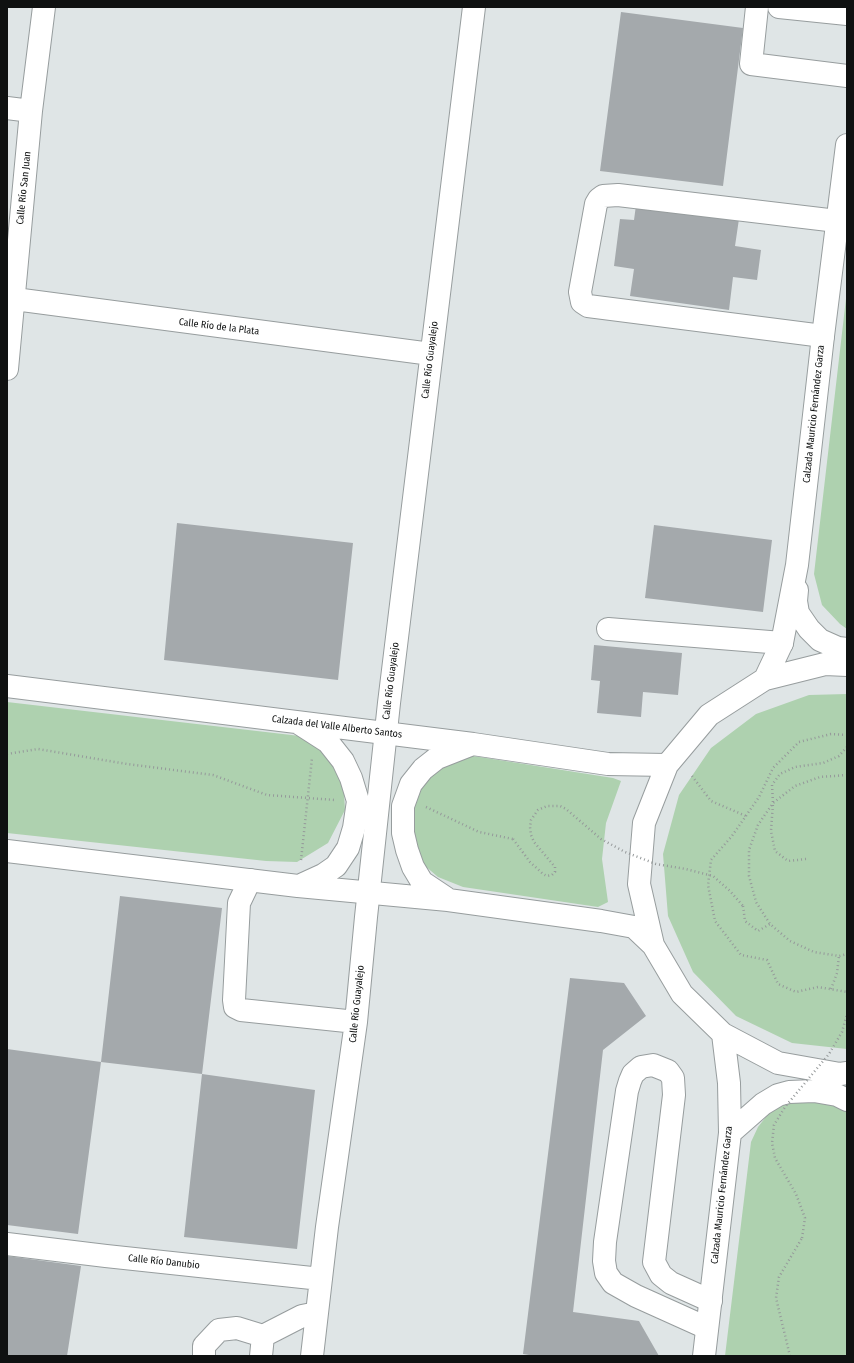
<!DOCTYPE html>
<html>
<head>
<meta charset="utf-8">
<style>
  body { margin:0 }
  #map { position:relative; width:854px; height:1363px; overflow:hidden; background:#dfe5e6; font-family:"Fira Sans Condensed",sans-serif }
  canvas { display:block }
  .frame { position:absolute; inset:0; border:8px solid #0f1111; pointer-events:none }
</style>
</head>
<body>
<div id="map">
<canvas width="854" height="1363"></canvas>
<div class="frame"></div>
</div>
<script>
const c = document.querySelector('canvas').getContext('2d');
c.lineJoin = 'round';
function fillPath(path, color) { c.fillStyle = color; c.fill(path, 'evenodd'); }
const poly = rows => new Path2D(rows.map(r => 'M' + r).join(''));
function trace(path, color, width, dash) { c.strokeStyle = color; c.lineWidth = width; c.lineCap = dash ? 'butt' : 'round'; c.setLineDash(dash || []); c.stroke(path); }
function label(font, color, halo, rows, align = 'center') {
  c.font = font + ' "Fira Sans Condensed",sans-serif'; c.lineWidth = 4; c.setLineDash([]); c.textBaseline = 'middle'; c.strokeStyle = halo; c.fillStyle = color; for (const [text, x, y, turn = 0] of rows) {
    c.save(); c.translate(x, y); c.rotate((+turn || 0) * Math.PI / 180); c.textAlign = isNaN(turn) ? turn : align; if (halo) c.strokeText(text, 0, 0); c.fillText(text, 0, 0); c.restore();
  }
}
const green = poly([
  [847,290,847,629,840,624,822,605,814,574],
  [847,694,847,1049,792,1043,736,1016,693,972,668,916,663,854,679,795,711,748,756,714,809,695],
  [7,702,300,736,325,751,343,777,345,810,328,843,297,862,266,861,7,833],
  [467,755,613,778,621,781,606,823,602,859,608,902,598,907,463,887,438,877,417,859,409,794,422,774],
  [822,1099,847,1111,847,1356,725,1356,751,1142,758,1127,769,1113,778,1106,788,1102]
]);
const building = poly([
  [621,12,743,28,723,186,600,171],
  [637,198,740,212,735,246,761,250,757,280,733,277,729,310,630,296,634,269,614,266,620,219,634,220],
  [177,523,353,543,338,680,164,660],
  [654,525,772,540,763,612,645,598],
  [594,645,682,653,678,695,643,692,641,717,597,713,600,681,591,680],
  [120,896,222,908,202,1074,101,1062],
  [570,978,624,983,646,1016,603,1050,573,1312,639,1321,659,1356,535,1356,523,1354],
  [7,1049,101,1062,78,1234,7,1225],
  [202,1074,315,1090,297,1249,184,1237],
  [7,1256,81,1266,67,1356,7,1356]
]);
const path = poly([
  [847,735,831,734,799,742,773,768,759,797,732,836,711,860,708,885,715,921,741,955,767,960,778,984,796,992,818,987,847,992],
  [7,754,38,749,127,764,213,775,267,795,335,800],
  [847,775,820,777,795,786,773,803,758,825,749,850,749,876,756,902,770,924,790,941,814,952,839,956,847,954],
  [692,776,711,801,746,816],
  [426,807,479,832,513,839],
  [806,859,788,861,775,851,771,831,773,803,772,785,780,774,795,767,823,763,839,756,847,747],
  [301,860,312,758],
  [743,906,745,921,758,931,770,924],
  [831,989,837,973,839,956],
  [790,1356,776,1298,779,1277,802,1238]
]);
const minor = poly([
  [757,7,751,64,847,76],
  [779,7,847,14],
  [7,108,31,111],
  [7,298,431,354],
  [823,336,588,306,582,302,580,292,596,204,599,199,603,196,618,195,837,221],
  [7,369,31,111,44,7],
  [608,629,782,643],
  [250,880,239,903,234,1000,235,1007,241,1010,356,1022],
  [7,1244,106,1256,321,1279],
  [707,1328,636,1296,613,1283,606,1273,604,1261,605,1242,627,1091,630,1081,633,1074,641,1067,653,1065,668,1071,673,1078,674,1095,654,1262,661,1275,671,1283,711,1301],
  [204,1356,204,1346,219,1330,237,1328,263,1336],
  [261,1356,263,1336,302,1316,317,1313],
  [312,1356,327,1227,356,1022,366,917,389,703,474,7]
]);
const major = poly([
  [797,590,796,601,798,613,809,629,820,640,838,648,847,649],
  [847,665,825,664,765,679,709,715,667,765,644,823,639,884,653,945,682,994,723,1034,778,1063,840,1074,847,1073],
  [765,679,782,643,797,565,823,336,847,145],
  [7,686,473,744,608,764,667,765],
  [7,851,298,886,448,900,601,921,634,927,653,945],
  [299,886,323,875,336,866,348,848,354,828,358,801,351,778,343,761,328,742,300,724],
  [446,898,422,882,413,867,407,850,403,833,403,806,411,784,423,769,437,758,470,745],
  [730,1133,763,1104,778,1095,789,1092,814,1091,837,1095,847,1100],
  [704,1356,730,1133,729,1083,723,1034]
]);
const pathBridge = poly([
  [513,839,530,862,543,874,547,876,552,875,555,872,555,867,534,842,531,835,530,827,531,820,538,810,547,806,560,806,566,809,601,839,625,852,656,864,686,869,713,876,730,891,743,906],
  [802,1238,805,1218,796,1194,775,1158,772,1143,774,1125,785,1107,829,1054,842,1032,847,1014]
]);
const streetNames = [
  ["Calle Río San Juan",24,188,-84],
  ["Calle Río de la Plata",219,327,7],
  ["Calle Río Guayalejo",430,360,-83],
  ["Calzada Mauricio Fernández Garza",814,414,-84],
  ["Calle Río Guayalejo",391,681,-83],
  ["Calzada del Valle Alberto Santos",337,727,7],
  ["Calle Río Guayalejo",357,1004,-84],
  ["Calzada Mauricio Fernández Garza",722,1195,-84],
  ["Calle Río Danubio",164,1262,6]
];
fillPath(green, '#aed1af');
fillPath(building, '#a4a9ac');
trace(minor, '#979d9e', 24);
trace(major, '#979d9e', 24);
trace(path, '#95999a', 2.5, [1, 3]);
trace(minor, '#fff', 22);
trace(major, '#fff', 22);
trace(pathBridge, '#95999a', 2.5, [1, 3]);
label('10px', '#0f1111', '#fff', streetNames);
</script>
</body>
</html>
